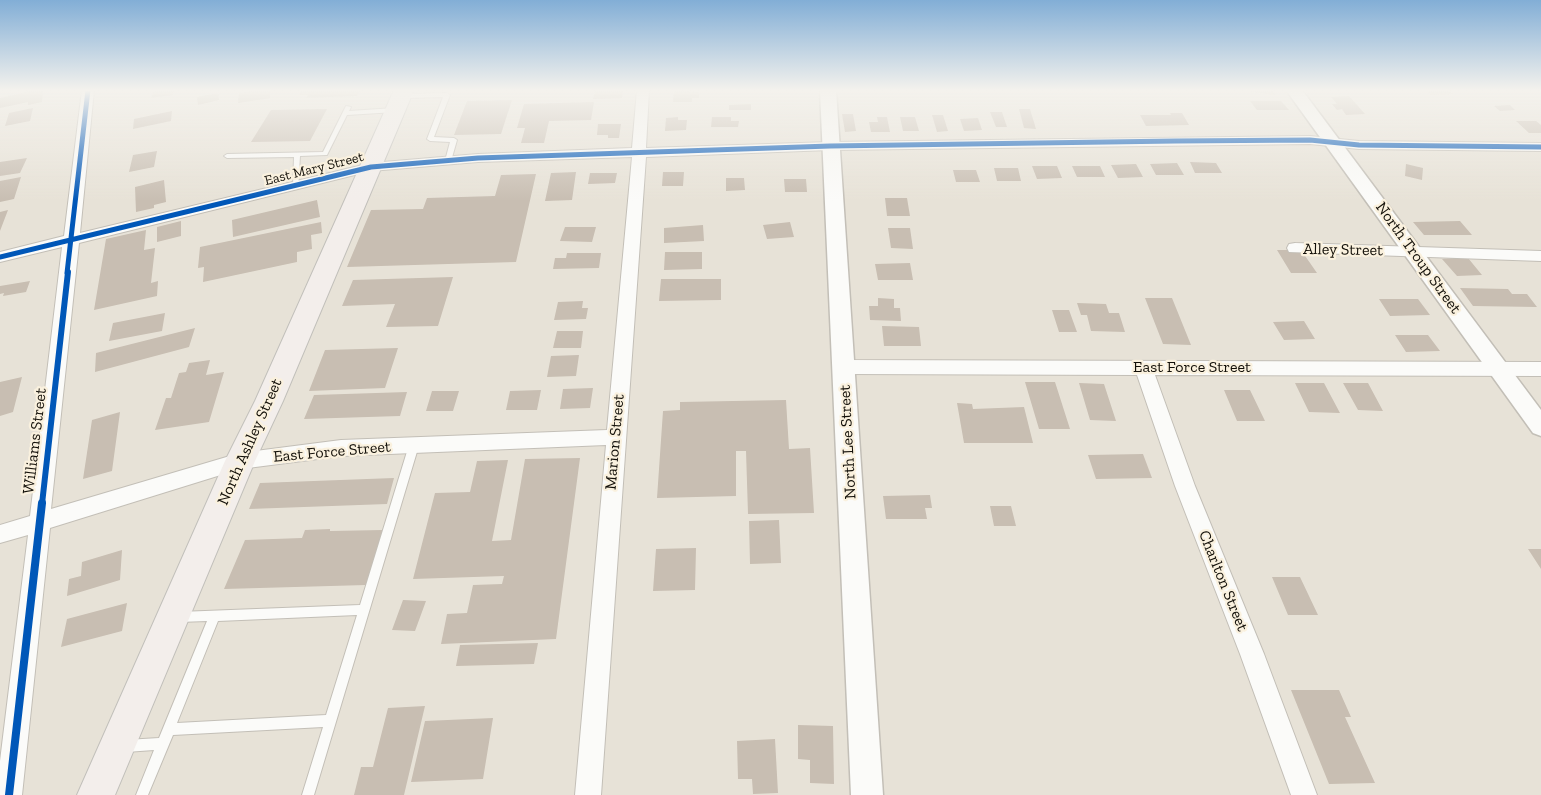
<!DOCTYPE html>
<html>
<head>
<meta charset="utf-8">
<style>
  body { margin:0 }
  canvas { display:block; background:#e7e2d7 }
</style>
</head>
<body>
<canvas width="1541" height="795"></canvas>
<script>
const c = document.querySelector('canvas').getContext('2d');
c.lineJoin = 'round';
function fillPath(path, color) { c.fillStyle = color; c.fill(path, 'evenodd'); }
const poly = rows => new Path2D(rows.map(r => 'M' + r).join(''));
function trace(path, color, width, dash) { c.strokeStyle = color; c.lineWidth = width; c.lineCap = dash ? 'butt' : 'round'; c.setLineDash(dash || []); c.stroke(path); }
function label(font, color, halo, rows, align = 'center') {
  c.font = font + ' "Zilla Slab",serif'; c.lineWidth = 4.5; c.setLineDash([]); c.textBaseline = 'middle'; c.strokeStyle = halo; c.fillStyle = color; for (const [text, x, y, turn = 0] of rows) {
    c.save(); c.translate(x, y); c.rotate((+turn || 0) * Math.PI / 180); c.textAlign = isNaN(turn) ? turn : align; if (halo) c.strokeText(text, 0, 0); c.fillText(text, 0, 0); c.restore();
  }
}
const building = poly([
  [30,90,43,90,42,102,28,105,28,102,0,108,0,98,30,91],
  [154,90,174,90,172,95,151,98],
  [250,90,270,90,270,98,238,103,239,93,250,91],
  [302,90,361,90,357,96,306,98,308,95,299,95],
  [595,90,623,90,622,98,593,99],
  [674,90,699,92,699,98,692,98,692,102,673,102],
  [1249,90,1272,90,1275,95,1251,92],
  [1426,90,1448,90,1453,94,1431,95],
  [218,93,219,100,198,105,197,97],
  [1349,96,1365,114,1346,115,1342,109,1337,110,1332,104,1337,104,1331,97],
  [512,100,501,134,454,135,467,101],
  [1250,101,1281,101,1289,110,1257,110],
  [594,102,591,120,549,121,544,143,521,143,525,128,517,128,524,104],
  [751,104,751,110,729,110,729,105],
  [1510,105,1515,110,1500,111,1494,106],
  [33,108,30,121,5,126,9,113],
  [327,109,310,141,251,142,271,110],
  [1019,109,1030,109,1036,129,1024,128],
  [172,111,171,121,133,129,134,119],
  [990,112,1002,112,1007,127,996,127],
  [1170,113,1182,113,1189,125,1146,126,1140,115,1171,115],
  [842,114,853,114,856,131,845,132],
  [932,115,943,115,948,131,937,132],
  [678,117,678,120,687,120,686,130,665,131,666,118],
  [712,117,731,117,731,121,739,121,738,127,711,127],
  [877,117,887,117,890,132,871,132,869,122,878,122],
  [900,117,915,117,919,131,903,131],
  [978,118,982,130,964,131,960,119],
  [1516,121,1536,121,1541,125,1541,133,1529,133],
  [598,124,621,124,619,138,608,138,608,135,597,135],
  [157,151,154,167,129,172,133,155],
  [27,158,20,173,0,176,0,162],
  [1190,162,1216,163,1222,173,1195,173],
  [1177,163,1184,175,1156,175,1150,164],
  [1136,164,1143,177,1118,178,1111,165],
  [1406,164,1423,168,1422,180,1405,176],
  [1032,166,1057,166,1062,178,1037,179],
  [1072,166,1100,166,1105,177,1077,177],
  [994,168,1018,168,1021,181,997,181],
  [953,170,976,170,980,182,956,182],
  [576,172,572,200,545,201,551,173],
  [663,172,684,172,683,186,662,186],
  [590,173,617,173,615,183,588,184],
  [536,174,516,262,347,267,371,210,423,209,427,198,495,196,501,175],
  [21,177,14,199,0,202,0,181],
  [726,178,744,178,745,190,726,191],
  [784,179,806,179,807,192,785,192],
  [164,180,166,202,154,205,154,208,136,212,135,187],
  [885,198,907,198,910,216,887,216],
  [317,200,320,217,233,237,232,220],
  [8,210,0,231,0,212],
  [181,221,181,236,157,242,157,227],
  [1460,221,1472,235,1424,235,1413,222],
  [321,222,322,233,311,235,312,249,297,252,297,262,203,282,204,267,198,268,200,247],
  [790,222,794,237,767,239,763,225],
  [703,225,704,241,664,243,664,228],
  [565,227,596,227,592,242,560,241],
  [888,228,910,228,913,249,891,248],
  [146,230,144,250,155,248,151,283,158,281,157,296,94,310,106,239],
  [1277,250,1301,250,1317,273,1291,273],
  [665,252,702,252,702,269,664,270],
  [567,253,601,253,599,268,553,269,555,258,566,258],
  [1468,258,1482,275,1457,276,1442,259],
  [910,263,913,280,878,280,875,264],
  [453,277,438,326,386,327,395,304,342,306,353,280],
  [661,279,721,279,721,300,659,301],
  [30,281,26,292,3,296,4,293,0,294,0,286],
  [1460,288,1508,289,1512,294,1527,294,1537,307,1473,306],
  [878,298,894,299,894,308,900,308,901,321,870,320,869,306,878,306],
  [1145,298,1172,298,1191,345,1163,344],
  [1379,299,1418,299,1430,315,1390,316],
  [583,301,582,308,588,308,586,319,554,320,558,302],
  [1077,303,1106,304,1109,313,1119,313,1125,332,1091,331,1087,315,1081,315],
  [1052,310,1069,310,1077,332,1059,332],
  [165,313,162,331,109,341,113,323],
  [1304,321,1315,339,1284,340,1273,322],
  [882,326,919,327,921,346,884,346],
  [195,328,189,347,95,372,96,353],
  [557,331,583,331,581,348,553,348],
  [1395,335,1428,335,1440,351,1406,352],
  [398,348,385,388,309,391,325,350],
  [579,355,576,376,547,377,551,356],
  [210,360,206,375,224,372,209,422,155,430,166,398,171,398,179,373,186,372,189,363],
  [22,377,13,412,0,416,0,382],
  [1025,382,1055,382,1070,429,1039,429],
  [1079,383,1104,384,1116,421,1090,420],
  [1295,383,1324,383,1340,413,1309,412],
  [1343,383,1368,383,1383,411,1358,410],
  [593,388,590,408,560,409,563,389],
  [541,390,537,410,506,410,510,391],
  [1224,390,1250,390,1265,421,1237,421],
  [432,391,459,391,453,411,426,411],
  [407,392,400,416,304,419,314,395],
  [786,400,789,449,810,448,814,513,748,514,746,451,736,451,736,496,657,498,663,411,680,410,680,402],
  [957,403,972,404,973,409,1024,407,1033,443,964,443],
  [120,412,112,471,83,479,92,420],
  [1143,454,1152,478,1096,479,1088,455],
  [580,458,556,639,441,644,447,614,467,613,473,585,502,584,504,576,413,579,435,493,470,492,477,461,508,460,492,541,511,540,525,459],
  [394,478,387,504,249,509,260,483],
  [930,495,932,508,925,508,927,519,886,519,883,496],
  [990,506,1011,506,1016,526,994,526],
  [779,520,781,563,750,564,749,521],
  [330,529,330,531,383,530,366,585,224,589,245,540,302,538,305,530],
  [696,548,695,590,653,591,656,549],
  [1528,549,1541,549,1541,569],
  [122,550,120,580,67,596,69,579,81,576,82,562],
  [1272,577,1300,577,1318,615,1288,615],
  [403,600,426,601,415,631,392,630],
  [127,603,122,631,61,647,67,619],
  [538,643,534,664,456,666,460,645],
  [1291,690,1339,690,1351,717,1345,717,1375,783,1329,784],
  [425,706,404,795,354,795,361,767,373,767,388,708],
  [493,718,483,779,411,782,425,721],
  [798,725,833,726,834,784,810,783,810,760,798,759],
  [775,739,778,793,753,794,752,779,738,779,737,741]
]);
const service = poly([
  [447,93,450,95,434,137,454,138,457,140,451,161,448,163,445,161,450,142,430,141,427,139,443,97,402,98,399,96,402,94,447,93],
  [346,106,351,107,349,111,395,108,398,110,395,112,347,115,327,155,300,156,298,188,294,188,293,187,294,157,227,158,224,156,227,154,323,152,346,106],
  [414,441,417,442,419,445,314,795,302,795,323,727,173,735,148,795,136,795,154,750,126,752,122,750,120,746,122,742,126,740,159,738,207,621,179,622,175,621,174,617,175,613,179,612,360,605,409,445,411,442,414,441],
  [357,615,326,715,177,723,218,621,357,615]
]);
const minor = poly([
  [82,90,94,90,80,233,371,163,478,154,632,148,637,90,649,90,646,148,830,142,1310,136,1359,141,1541,143,1541,151,1359,149,1310,144,830,150,646,157,601,795,575,795,606,445,341,456,240,469,50,528,22,795,0,795,0,761,28,535,0,543,0,525,30,516,62,247,0,262,0,252,64,236,82,90],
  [632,157,607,430,341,440,240,453,51,509,79,243,371,171,478,162,632,157],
  [1295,243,1541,251,1541,261,1289,252,1287,248,1289,244,1295,243],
  [844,360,1541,362,1541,376,1155,375,1195,486,1264,654,1317,795,1291,795,1240,654,1175,486,1137,375,844,374,838,372,835,367,838,362,844,360]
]);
const tertiary = poly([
  [820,90,836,90,883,795,851,795,820,90],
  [1286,90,1302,90,1541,410,1541,436,1533,433,1286,90]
]);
const primary = poly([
  [394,90,414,90,283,401,255,461,115,795,77,795,225,461,255,401,394,90]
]);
const cyclewayFar2 = poly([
  [0,257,371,167,478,158,830,146,1175,141,1310,140,1359,145,1541,147],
  [67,273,88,90]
]);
const cyclewayFar1 = poly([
  [42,504,68,272]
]);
const cycleway = poly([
  [9,795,42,503]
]);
const farStreetnames = [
  ["East Mary Street",314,169,-14]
];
const streetNames = [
  ["Alley Street",1343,250,1],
  ["North Troup Street",1418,258,54],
  ["East Force Street",1192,367],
  ["Williams Street",35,441,-83],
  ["North Ashley Street",250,442,-66],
  ["Marion Street",615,442,-85],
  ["North Lee Street",848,442,-93],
  ["East Force Street",332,452,-5],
  ["Charlton Street",1223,581,68]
];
fillPath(building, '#c8beb2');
trace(service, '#c3bfb7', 2);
trace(minor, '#c3bfb7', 2);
trace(tertiary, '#c3bfb7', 3);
trace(primary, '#c2c0bb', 2);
fillPath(service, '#fbfbf9');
fillPath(minor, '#fbfbf9');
fillPath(tertiary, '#fbfbf9');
fillPath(primary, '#f3eeeb');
trace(cyclewayFar2, '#0057b8', 5);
trace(cyclewayFar1, '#0057b8', 6);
trace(cycleway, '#0057b8', 8);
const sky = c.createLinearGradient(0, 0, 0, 201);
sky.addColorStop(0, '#82aed6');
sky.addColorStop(0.45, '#f4f2ed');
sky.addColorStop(1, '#f4f2ed00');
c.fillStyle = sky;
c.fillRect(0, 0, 1541, 201);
label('14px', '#120f08', '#faf1de', farStreetnames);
label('16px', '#120f08', '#faf1de', streetNames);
</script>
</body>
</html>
